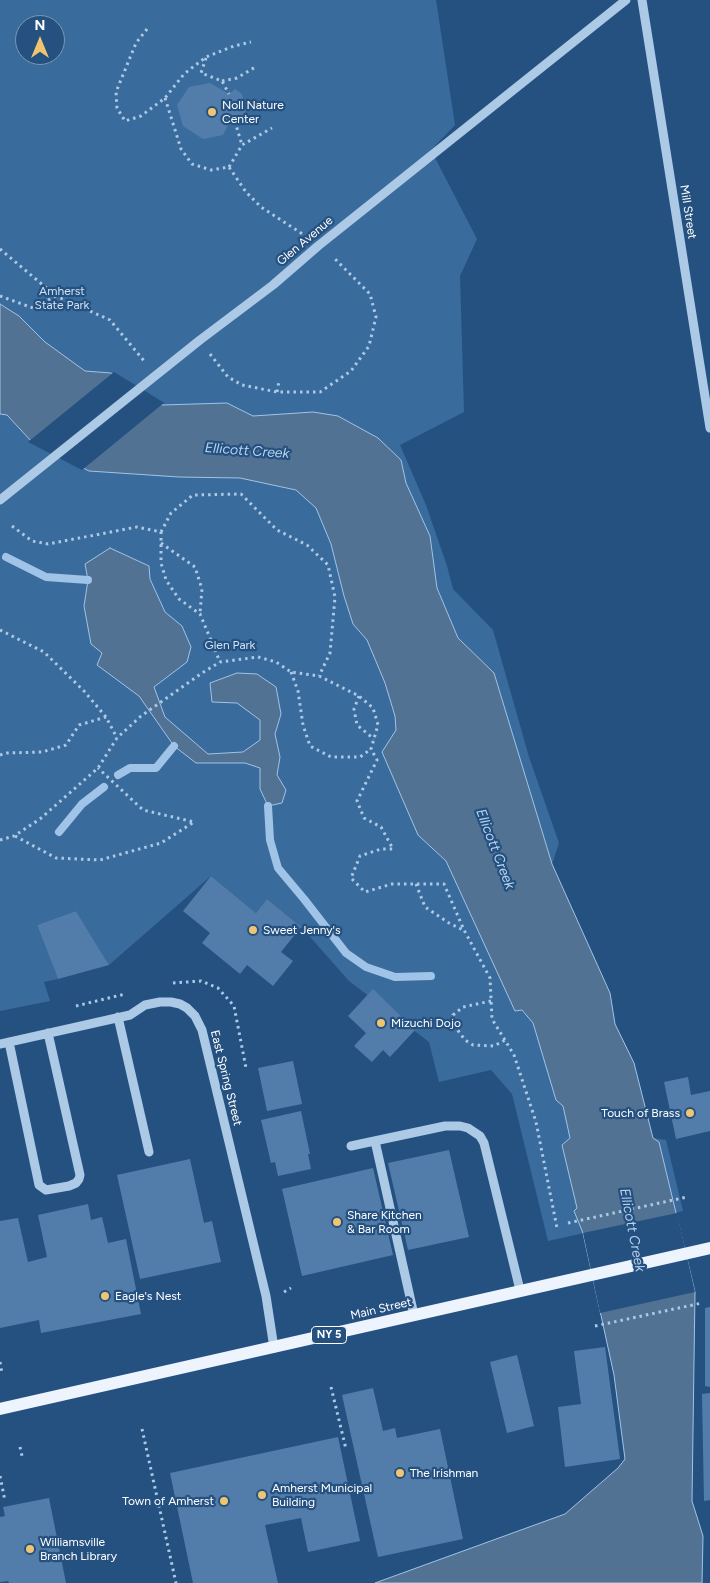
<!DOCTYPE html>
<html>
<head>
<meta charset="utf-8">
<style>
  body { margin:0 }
  #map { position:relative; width:710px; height:1583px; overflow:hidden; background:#255180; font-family:Figtree,sans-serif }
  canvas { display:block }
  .north { position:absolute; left:15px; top:15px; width:50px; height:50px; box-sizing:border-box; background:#255180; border:1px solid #7c97b3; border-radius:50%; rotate:0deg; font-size:14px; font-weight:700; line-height:20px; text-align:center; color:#fff }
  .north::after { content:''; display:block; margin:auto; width:18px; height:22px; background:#f0c571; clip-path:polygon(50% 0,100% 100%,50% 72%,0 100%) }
</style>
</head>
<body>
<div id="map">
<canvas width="710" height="1583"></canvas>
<div class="north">N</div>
</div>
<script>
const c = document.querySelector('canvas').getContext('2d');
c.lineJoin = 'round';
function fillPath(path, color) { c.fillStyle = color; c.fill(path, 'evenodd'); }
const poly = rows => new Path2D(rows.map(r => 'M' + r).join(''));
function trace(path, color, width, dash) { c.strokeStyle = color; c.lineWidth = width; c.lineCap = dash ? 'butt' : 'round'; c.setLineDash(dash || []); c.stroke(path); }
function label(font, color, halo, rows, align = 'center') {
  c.font = font + ' Figtree,sans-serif'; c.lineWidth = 4.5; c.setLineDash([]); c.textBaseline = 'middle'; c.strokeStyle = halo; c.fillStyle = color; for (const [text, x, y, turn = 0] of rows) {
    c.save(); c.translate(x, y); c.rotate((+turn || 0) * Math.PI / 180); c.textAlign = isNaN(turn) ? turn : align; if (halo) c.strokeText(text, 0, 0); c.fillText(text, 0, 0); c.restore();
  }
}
const green = poly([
  [0,0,436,0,455,125,431,150,477,239,460,276,464,412,400,445,426,505,447,566,453,589,493,630,529,757,559,843,552,864,610,993,615,1024,634,1063,653,1138,666,1140,683,1211,548,1241,512,1094,491,1070,439,1082,429,1042,349,981,304,930,267,899,256,913,211,876,109,965,76,911,37,925,58,979,44,982,50,1001,0,1011],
  [25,25,55,25,55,55,25,55]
]);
const water = poly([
  [0,304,19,316,45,342,85,371,111,373,162,405,227,403,253,416,313,412,338,416,378,438,401,460,406,483,430,536,437,588,458,638,494,673,552,864,610,993,615,1024,634,1063,653,1138,659,1142,695,1292,692,1501,703,1536,702,1583,375,1583,565,1514,618,1468,625,1459,614,1375,583,1233,574,1211,577,1208,562,1145,570,1138,563,1106,556,1100,533,1023,522,1010,515,1011,446,861,418,835,382,752,396,730,395,716,385,683,367,640,353,624,344,596,331,544,316,508,296,490,240,478,179,477,89,471,32,442,7,415,0,414,0,304],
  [110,548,149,566,150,579,165,612,182,626,191,647,187,662,154,687,165,717,208,754,243,752,260,740,260,720,237,703,212,702,210,683,237,673,257,674,276,687,281,714,275,734,280,757,277,775,286,790,282,803,268,806,260,789,260,768,245,763,196,763,174,746,139,696,97,665,102,653,91,644,84,606,88,580,85,564,110,548]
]);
const pier = poly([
  [114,372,163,402,165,402,82,470,28,442],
  [677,1213,695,1292,600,1313,583,1233]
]);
const stream = poly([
  [6,557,46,577,88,580],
  [118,775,130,768,156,768,174,746],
  [268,806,270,840,278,868,304,899,346,953,366,967,395,977,431,976],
  [59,832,82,804,104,787]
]);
const building = poly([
  [210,83,229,94,235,89,242,94,246,110,242,118,233,115,223,135,203,139,183,126,177,105,189,87],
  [211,876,256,913,267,899,301,927,281,952,293,961,273,986,247,965,240,974,202,943,210,933,183,911],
  [76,911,109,965,58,979,37,925],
  [373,989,415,1030,390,1057,383,1050,372,1062,354,1046,366,1033,348,1016],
  [293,1061,302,1104,267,1111,258,1068],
  [688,1077,691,1095,710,1091,710,1131,676,1139,664,1082],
  [301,1111,310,1154,308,1154,311,1169,278,1176,275,1162,271,1163,261,1120],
  [449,1150,469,1237,408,1250,388,1163],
  [190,1159,204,1223,212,1221,221,1262,140,1279,117,1175],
  [373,1168,393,1255,302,1276,282,1189],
  [88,1204,91,1220,102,1217,108,1243,126,1239,141,1314,41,1333,39,1320,0,1328,0,1221,18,1218,28,1262,47,1257,38,1215],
  [710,1307,710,1387,705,1386,705,1308],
  [605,1347,620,1459,565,1467,558,1407,581,1404,574,1351],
  [517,1355,534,1426,507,1433,490,1362],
  [373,1388,383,1431,395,1428,397,1438,440,1429,463,1539,378,1557,342,1395],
  [710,1393,710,1500,704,1501,702,1394],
  [338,1437,360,1541,308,1552,301,1518,265,1525,278,1583,193,1583,170,1473],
  [49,1498,66,1583,9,1583,8,1581,0,1582,0,1517,5,1516,3,1507]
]);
const path = poly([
  [147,29,136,43,116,92,117,108,125,121,141,116,165,98,184,74,206,57,234,46,251,42],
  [206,58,201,73,222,81,229,94],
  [222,81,237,78,257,66],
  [165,98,181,149,192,164,211,170,229,167,246,192,261,207,304,235],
  [233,115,242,145],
  [229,167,242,145,272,128],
  [0,249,56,296,110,320,145,362],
  [0,296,33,308,56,296],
  [210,354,228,377,242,385,277,392,320,392,351,371,369,346,376,317,370,294,333,257],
  [277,392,279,381],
  [12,526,32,541,48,544,137,527,161,532,161,563,166,580,179,599,200,614,220,662],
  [161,532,171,513,193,495,241,494,277,530,307,545,328,565,335,597,330,653,319,676],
  [161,543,195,567,202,589,200,613],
  [0,630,44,652,84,691,106,717,117,738],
  [291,672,298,691,303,725,310,746,331,757,360,757,371,749],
  [359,696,354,709,357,725,374,739],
  [0,755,7,753,42,752,66,745,79,725,106,717],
  [15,836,56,858,100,860,161,843,194,822,143,810,98,768],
  [0,840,14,836,40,819,98,768,117,738,141,716,202,673,220,662,258,657,276,662,291,672,319,676,359,696,373,708,378,725,371,749,377,760,357,801,364,818,381,827,393,849,381,849,360,856,351,878,365,892,392,884,444,884,464,930,490,978,492,1019,514,1055,536,1122,557,1228],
  [416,884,425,907,449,923,463,930],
  [173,983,201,981,218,988,234,1006,246,1068],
  [491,1001,463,1007,453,1015,453,1024,465,1040,473,1045,494,1046,505,1040],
  [76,1006,125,994],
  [568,1223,687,1197],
  [284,1292,291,1288],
  [595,1326,702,1303],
  [0,1362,2,1373],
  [331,1387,346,1449],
  [142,1429,176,1583],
  [20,1447,22,1456],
  [0,1476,5,1501]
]);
const minor = poly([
  [642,0,710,428],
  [0,500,200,340,273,285,318,246,626,0],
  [118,1017,149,1152],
  [9,1042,39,1185,46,1190,69,1186,76,1183,79,1179,80,1175,48,1033],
  [0,1044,130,1015,145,1005,160,1002,171,1002,180,1004,187,1008,195,1016,202,1030,266,1296,274,1348],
  [375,1141,414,1315],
  [351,1146,445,1126,460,1126,468,1128,480,1136,484,1143,520,1290]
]);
const major = poly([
  [0,1409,710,1248]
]);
const markers = [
  [212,112,5,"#f0c571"],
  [253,930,5,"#f0c571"],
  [381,1023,5,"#f0c571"],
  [690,1113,5,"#f0c571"],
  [337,1222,5,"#f0c571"],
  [105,1296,5,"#f0c571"],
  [400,1473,5,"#f0c571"],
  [262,1495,5,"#f0c571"],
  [224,1501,5,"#f0c571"],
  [30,1549,5,"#f0c571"]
];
const shields = [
  [329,1335,35]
];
const shieldNames = [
  ["NY 5",329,1335]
];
const poiNames = [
  ["Noll Nature",222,105],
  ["Center",222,119],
  ["Sweet Jenny's",263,930],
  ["Mizuchi Dojo",391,1023],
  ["Touch of Brass",680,1113,"right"],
  ["Share Kitchen",347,1215],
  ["& Bar Room",347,1229],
  ["Eagle's Nest",115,1296],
  ["The Irishman",410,1473],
  ["Amherst Municipal",272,1488],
  ["Building",272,1502],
  ["Town of Amherst",214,1501,"right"],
  ["Williamsville",40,1542],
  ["Branch Library",40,1556]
];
const streetNames = [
  ["Mill Street",688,212,81],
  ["Glen Avenue",305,241,-40],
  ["East Spring Street",226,1078,76],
  ["Main Street",381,1309,-13]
];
const parkNames = [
  ["Amherst",62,291],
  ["State Park",62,305],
  ["Glen Park",230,645]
];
const waterNames = [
  ["Ellicott Creek",247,451,4],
  ["Ellicott Creek",495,849,69],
  ["Ellicott Creek",632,1230,79]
];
fillPath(green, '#3a6b9d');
fillPath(water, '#527293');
trace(water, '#a0c4e7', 1);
fillPath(pier, '#255180');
trace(stream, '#a0c4e7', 8);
fillPath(building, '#527dab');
trace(path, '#acc9e6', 3, [2.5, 4]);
trace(minor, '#acc9e6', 9);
trace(major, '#edf4fd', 12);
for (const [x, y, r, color] of markers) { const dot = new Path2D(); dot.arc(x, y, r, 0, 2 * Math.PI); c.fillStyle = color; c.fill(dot); trace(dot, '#255180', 2); }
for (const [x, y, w] of shields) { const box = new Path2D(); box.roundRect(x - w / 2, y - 8.5, w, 17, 4); c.fillStyle = '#255180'; c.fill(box); trace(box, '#fff', 1); }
label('bold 11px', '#fff', null, shieldNames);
label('12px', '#fff', '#255180', poiNames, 'left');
label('12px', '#fff', '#255180', streetNames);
label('12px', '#cfe2f5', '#255180', parkNames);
label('italic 14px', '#b7d3ee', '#255180', waterNames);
</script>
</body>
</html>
